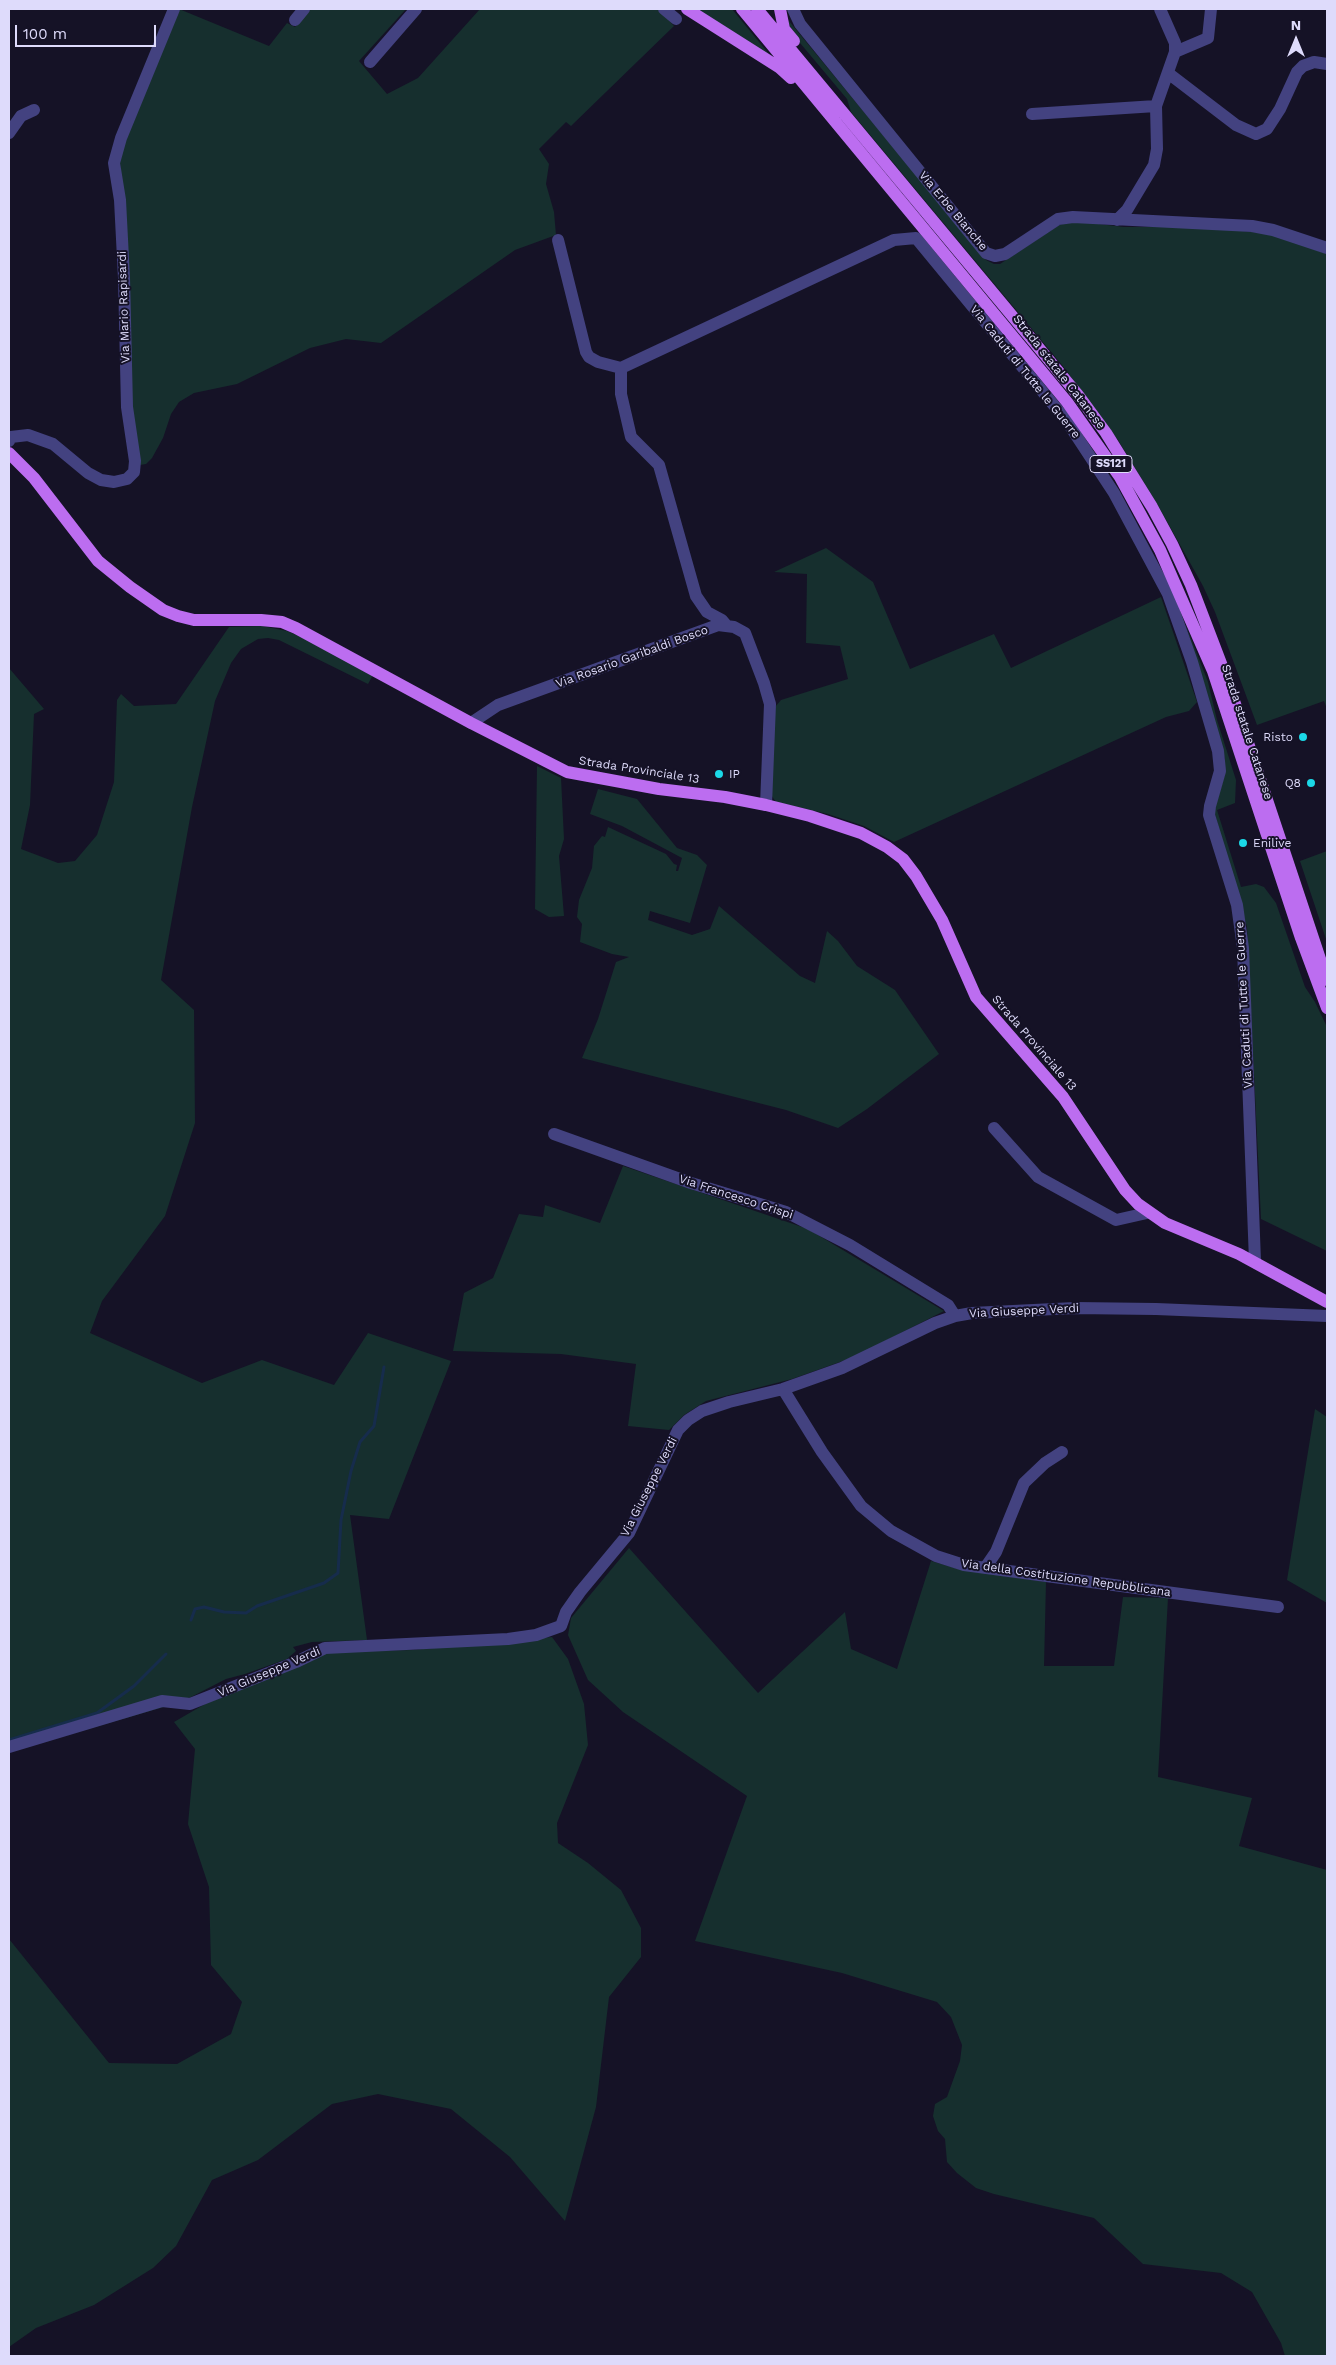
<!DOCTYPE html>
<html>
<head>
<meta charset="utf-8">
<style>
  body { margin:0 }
  #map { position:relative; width:1336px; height:2365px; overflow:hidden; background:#151226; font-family:"Work Sans",sans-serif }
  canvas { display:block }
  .frame { position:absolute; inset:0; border:10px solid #dedbfb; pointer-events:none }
  .north { position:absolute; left:1271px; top:15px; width:50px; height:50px; -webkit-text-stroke:4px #151226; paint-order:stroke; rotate:0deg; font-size:14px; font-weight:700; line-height:20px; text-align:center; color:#dedbfb }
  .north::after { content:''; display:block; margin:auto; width:18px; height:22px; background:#dedbfb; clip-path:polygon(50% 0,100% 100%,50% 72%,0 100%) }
  .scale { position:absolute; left:15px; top:25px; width:141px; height:22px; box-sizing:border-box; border:2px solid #dedbfb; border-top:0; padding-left:6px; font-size:15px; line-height:18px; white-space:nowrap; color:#dedbfb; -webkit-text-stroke:4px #151226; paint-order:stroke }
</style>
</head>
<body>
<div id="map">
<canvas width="1336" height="2365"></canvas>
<div class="frame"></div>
<div class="north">N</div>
<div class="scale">100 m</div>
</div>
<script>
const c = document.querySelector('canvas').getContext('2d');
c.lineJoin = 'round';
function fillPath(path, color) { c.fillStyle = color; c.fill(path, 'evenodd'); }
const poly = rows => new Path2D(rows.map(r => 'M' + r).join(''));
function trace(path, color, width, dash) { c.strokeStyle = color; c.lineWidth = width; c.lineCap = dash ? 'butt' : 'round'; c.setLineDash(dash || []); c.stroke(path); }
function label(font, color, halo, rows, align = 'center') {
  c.font = font + ' "Work Sans",sans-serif'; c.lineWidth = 4; c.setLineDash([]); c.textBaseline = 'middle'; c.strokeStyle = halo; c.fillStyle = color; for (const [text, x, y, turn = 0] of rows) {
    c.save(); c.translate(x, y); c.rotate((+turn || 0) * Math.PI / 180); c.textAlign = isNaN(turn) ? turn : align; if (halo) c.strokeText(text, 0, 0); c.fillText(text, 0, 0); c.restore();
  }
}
const green = poly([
  [179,9,269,46,287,23,295,27,311,9,406,9,359,61,387,94,418,78,480,9,658,9,674,26,571,126,566,122,539,149,549,164,546,184,554,212,556,235,515,250,381,343,346,339,310,348,237,384,194,393,179,402,171,414,163,438,152,458,146,464,140,465,131,404,120,162,121,150],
  [697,9,732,9,773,59],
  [784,15,986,260,994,264,1000,264,1059,225,1074,221,1124,227,1206,227,1271,234,1327,254,1327,709,1324,701,1257,725,1215,612,1203,586,1160,509,1118,440,1062,365,851,112,847,99,795,37],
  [826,548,873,582,910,669,994,634,1011,668,1161,597,1197,702,1189,711,1166,717,894,842,864,826,828,814,776,802,771,795,775,707,781,700,848,679,840,646,806,643,807,574,774,572],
  [1185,623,1208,682,1217,720,1236,780,1235,803,1217,810,1241,887,1256,884,1264,887,1276,903,1305,987,1315,1002,1327,1027,1327,1251,1261,1219,1247,927,1214,811,1225,774,1225,759],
  [262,626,287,631,301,637,373,675,368,684,279,640,268,638,258,639,241,649,231,663,215,701,192,807,161,980,194,1010,195,1123,165,1216,102,1301,90,1333,202,1383,262,1360,334,1385,368,1333,451,1361,389,1519,350,1515,367,1640,312,1642,293,1647,296,1651,287,1659,245,1674,226,1679,191,1697,164,1707,9,1752,9,668,44,709,34,714,30,805,21,849,58,863,75,861,97,835,114,782,117,700,121,694,134,706,176,704,229,627],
  [537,766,561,778,564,839,559,856,564,916,549,917,535,909],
  [598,789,637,799,677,848,697,855,707,865,690,923,650,911,648,920,692,935,710,929,719,906,800,976,815,983,827,931,838,941,857,966,895,990,939,1054,867,1109,838,1128,786,1110,582,1058,598,1019,616,962,629,957,612,954,580,942,582,924,577,917,579,900,592,868,594,846,602,836,605,837,608,827,666,854,674,864,677,865,676,871,678,871,682,858,622,826,590,814],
  [1327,851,1327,942,1300,861],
  [623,1166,808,1229,944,1311,854,1357,792,1379,706,1401,684,1415,669,1430,628,1426,636,1364,561,1354,453,1351,464,1293,493,1278,519,1214,543,1217,545,1205,600,1223],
  [1315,1409,1327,1417,1327,1603,1287,1580],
  [629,1548,758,1693,845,1612,851,1649,897,1669,931,1561,962,1570,1046,1582,1044,1666,1114,1666,1123,1597,1168,1598,1158,1777,1252,1798,1239,1846,1327,1870,1327,2356,1285,2356,1281,2343,1252,2292,1221,2273,1143,2264,1094,2218,994,2194,976,2188,957,2173,947,2162,945,2139,938,2131,933,2116,935,2104,947,2097,960,2061,962,2045,951,2017,937,2002,842,1973,695,1941,747,1796,623,1712,588,1680,568,1635,571,1618],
  [552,1637,568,1659,584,1704,588,1745,557,1823,558,1843,588,1863,621,1890,641,1928,641,1957,609,1997,596,2107,565,2221,510,2157,451,2109,378,2094,332,2104,258,2160,212,2180,176,2246,153,2268,94,2305,36,2328,9,2347,9,1939,109,2063,177,2064,231,2034,242,2002,211,1965,209,1887,188,1824,195,1749,174,1722,224,1693,325,1652,412,1650]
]);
const stream = poly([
  [191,1620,195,1609,204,1607,224,1612,246,1613,257,1606,324,1583,338,1573,341,1520,351,1471,360,1442,374,1426,384,1367],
  [9,1740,97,1713,134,1686,166,1654]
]);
const minor = poly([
  [664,9,676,19],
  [793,9,800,24,986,253,995,256,1005,254,1058,219,1073,217,1252,226,1273,230,1327,248],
  [295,20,304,9],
  [1175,52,1208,38,1211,9],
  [370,62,416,9],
  [1168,73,1236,125,1256,134,1267,129,1280,109,1297,72,1303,66,1314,62,1327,64],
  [1032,114,1156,106],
  [9,133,21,116,34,110],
  [1117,220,1127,210,1154,165,1157,149,1156,106,1175,52,1175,43,1160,9],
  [558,240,586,352,589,357,598,362,621,368],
  [621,368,894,240,916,238,1066,420,1114,493,1168,594,1192,662,1218,751,1220,771,1210,806,1209,815,1237,905,1243,948,1255,1261],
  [621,368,621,394,631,437,659,465,696,596,707,612,722,620,727,626],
  [9,441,11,437,28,435,53,444,88,473,101,480,114,482,127,479,134,472,135,461,127,407,124,278,120,200,114,163,121,138,174,9],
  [471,723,498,705,718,625,734,627,745,633,764,683,770,704,766,805],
  [994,1128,1038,1177,1116,1220,1147,1213],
  [554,1134,691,1183,786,1212,850,1245,948,1305,955,1316],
  [783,1389,822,1452,861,1506,891,1531,936,1556,964,1565,1278,1607],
  [985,1568,996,1552,1024,1483,1045,1463,1062,1452],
  [9,1747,162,1701,190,1704,296,1662,325,1648,508,1639,536,1635,561,1626,566,1612,580,1592,629,1533,678,1430,688,1420,702,1411,729,1402,783,1389,842,1368,935,1323,955,1316,972,1313,1075,1308,1156,1309,1327,1316]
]);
const major = poly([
  [687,9,780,68,791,78],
  [742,9,1067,402,1120,477,1160,550,1213,671,1301,938,1327,1008],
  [757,9,1078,395,1106,433,1152,507,1172,544,1191,585,1225,674,1327,980],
  [780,9,784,29,794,41],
  [9,453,34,478,98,561,130,587,163,610,178,616,194,620,261,620,282,622,296,628,471,723,567,772,659,789,725,797,766,805,810,816,861,833,887,847,903,859,916,876,942,920,976,997,1063,1097,1125,1190,1138,1204,1165,1223,1239,1254,1327,1302]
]);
const markers = [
  [1303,737,5,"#1bd8e7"],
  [719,774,5,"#1bd8e7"],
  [1311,783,5,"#1bd8e7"],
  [1243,843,5,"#1bd8e7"]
];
const shields = [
  [1111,464,42]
];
const shieldNames = [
  ["SS121",1111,464]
];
const streetNames = [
  ["Via Erbe Bianche",953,211,50],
  ["Via Mario Rapisardi",124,307,-92],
  ["Via Caduti di Tutte le Guerre",1025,372,51],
  ["Strada statale Catanese",1059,372,52],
  ["Via Rosario Garibaldi Bosco",632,657,-20],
  ["Strada statale Catanese",1247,732,72],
  ["Strada Provinciale 13",639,770,9],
  ["Via Caduti di Tutte le Guerre",1244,1005,-93],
  ["Strada Provinciale 13",1034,1043,49],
  ["Via Francesco Crispi",736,1197,18],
  ["Via Giuseppe Verdi",1024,1311,-3],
  ["Via Giuseppe Verdi",649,1487,-63],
  ["Via della Costituzione Repubblicana",1066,1578,8],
  ["Via Giuseppe Verdi",269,1672,-23]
];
const poiNames = [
  ["Risto",1293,737],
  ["IP",729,774,"left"],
  ["Q8",1301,783],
  ["Enilive",1253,843,"left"]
];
fillPath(green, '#162f2e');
trace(stream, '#162c4c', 3);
trace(minor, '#434280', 12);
trace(major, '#bc6df0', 12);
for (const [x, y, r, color] of markers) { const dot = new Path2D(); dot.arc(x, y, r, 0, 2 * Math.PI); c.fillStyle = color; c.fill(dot); trace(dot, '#151226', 2); }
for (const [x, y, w] of shields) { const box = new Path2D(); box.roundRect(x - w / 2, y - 8.5, w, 17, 4); c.fillStyle = '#151226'; c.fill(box); trace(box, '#dedbfb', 1); }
label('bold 11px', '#dedbfb', null, shieldNames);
label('12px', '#dedbfb', '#151226', streetNames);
label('12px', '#dedbfb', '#151226', poiNames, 'right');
</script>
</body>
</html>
